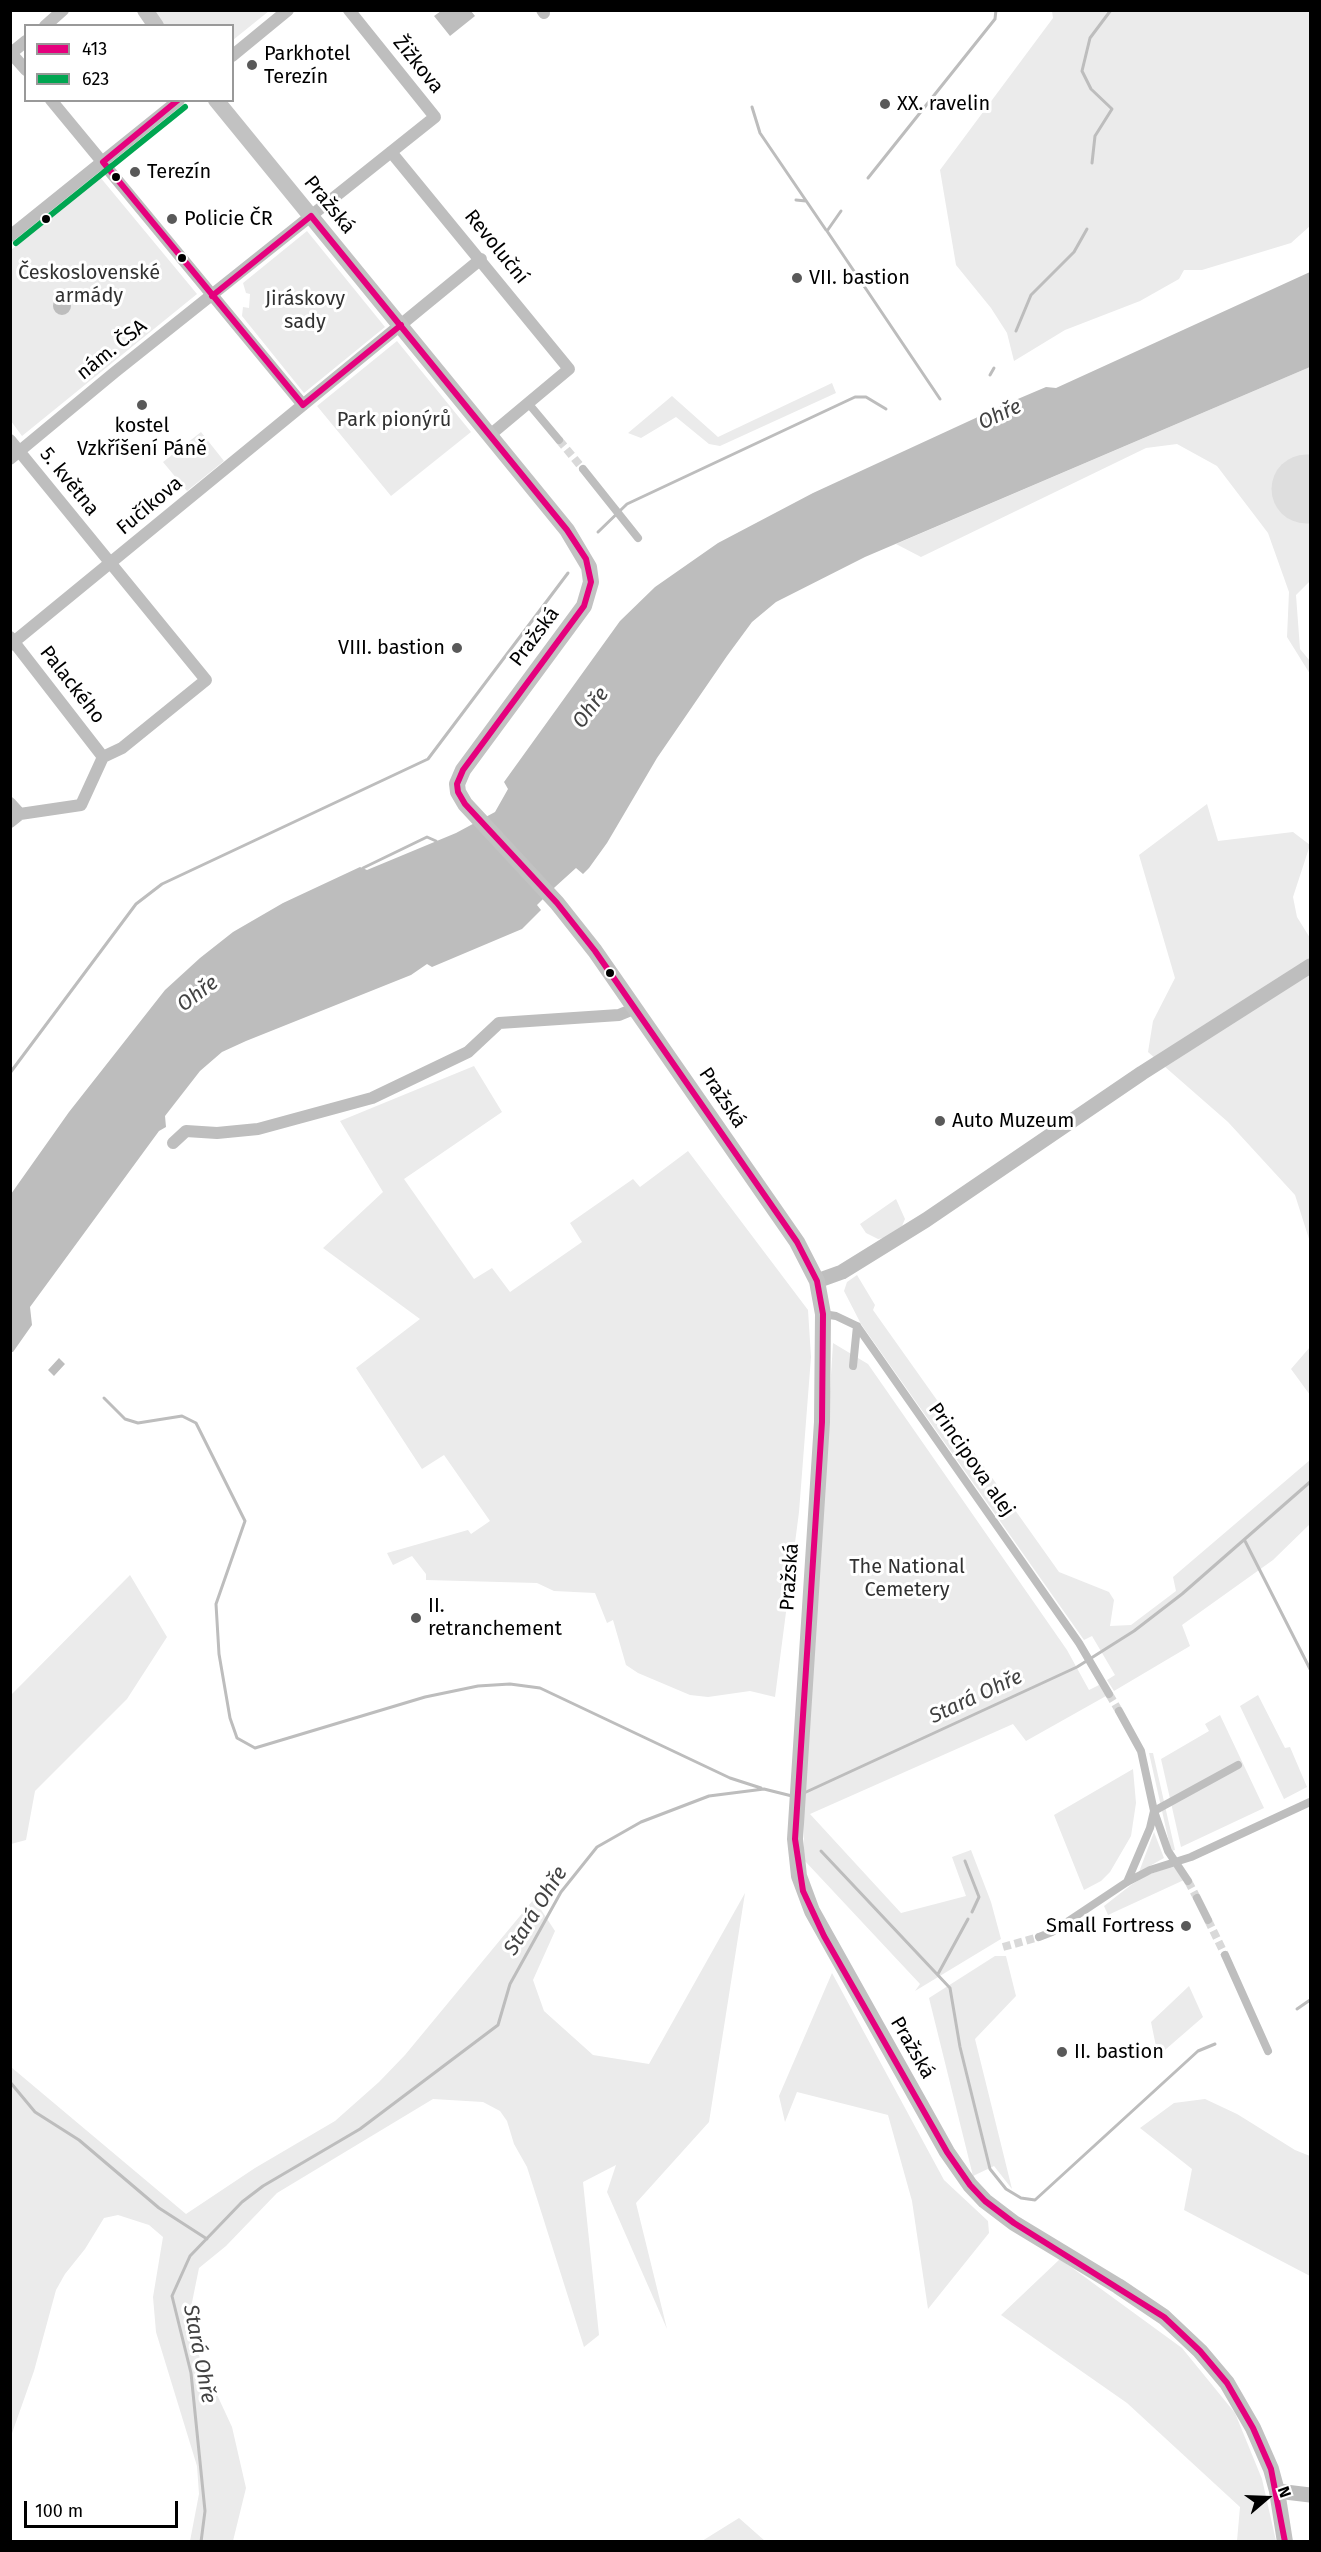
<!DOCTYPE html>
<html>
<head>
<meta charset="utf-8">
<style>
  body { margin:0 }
  #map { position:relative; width:1321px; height:2552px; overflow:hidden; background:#fff; font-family:"Fira Sans",sans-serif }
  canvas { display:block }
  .frame { position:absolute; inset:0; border:12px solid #000; pointer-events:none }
  .legend { position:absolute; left:24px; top:24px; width:210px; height:78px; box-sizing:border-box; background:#fff; border:2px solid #999; margin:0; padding:8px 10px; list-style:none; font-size:18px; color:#000 }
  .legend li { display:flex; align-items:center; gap:12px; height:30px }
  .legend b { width:30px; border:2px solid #999 }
  .north { position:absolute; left:1237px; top:2468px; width:60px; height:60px; -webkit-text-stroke:4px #fff; paint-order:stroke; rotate:71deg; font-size:16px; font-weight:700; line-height:24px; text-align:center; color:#000 }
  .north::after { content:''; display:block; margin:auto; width:21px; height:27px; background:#000; clip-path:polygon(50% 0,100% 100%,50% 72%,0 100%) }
  .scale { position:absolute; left:24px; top:2501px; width:154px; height:27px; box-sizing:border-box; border:3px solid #000; border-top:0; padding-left:8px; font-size:18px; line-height:21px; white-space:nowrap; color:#000; -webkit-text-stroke:4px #fff; paint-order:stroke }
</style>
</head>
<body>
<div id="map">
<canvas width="1321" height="2552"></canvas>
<div class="frame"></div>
<ul class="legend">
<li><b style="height:8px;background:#e5007d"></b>413</li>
<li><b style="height:8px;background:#00a651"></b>623</li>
</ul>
<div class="north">N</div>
<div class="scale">100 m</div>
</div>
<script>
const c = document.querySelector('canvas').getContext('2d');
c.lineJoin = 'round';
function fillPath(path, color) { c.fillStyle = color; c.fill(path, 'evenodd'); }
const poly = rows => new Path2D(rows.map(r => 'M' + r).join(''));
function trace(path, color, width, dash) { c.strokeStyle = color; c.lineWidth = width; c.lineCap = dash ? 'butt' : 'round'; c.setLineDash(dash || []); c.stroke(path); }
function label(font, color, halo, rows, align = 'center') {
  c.font = font + ' "Fira Sans",sans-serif'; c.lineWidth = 6; c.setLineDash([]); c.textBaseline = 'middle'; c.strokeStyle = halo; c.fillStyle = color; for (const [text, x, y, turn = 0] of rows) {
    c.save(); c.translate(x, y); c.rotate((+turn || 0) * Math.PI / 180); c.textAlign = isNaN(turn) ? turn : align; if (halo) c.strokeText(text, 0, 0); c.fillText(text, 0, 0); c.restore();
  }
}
const green = poly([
  [152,11,269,11,233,40,232,26,163,25],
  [1052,11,1310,11,1310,226,1291,243,1202,270,1184,270,1179,279,1140,301,1065,330,1014,361,1007,333,991,308,956,265,940,170,1053,18],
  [100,177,197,294,22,436,11,421,11,250],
  [307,231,385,327,304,393,242,316,243,307,249,308,250,294,246,293,243,283],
  [397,341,471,432,391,496,317,406],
  [1310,367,1310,581,1296,595,1300,649,1310,661,1310,674,1287,637,1289,592,1268,533,1217,466,1177,444,1146,448,921,557,896,544],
  [832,383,836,393,720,446,709,444,676,417,641,438,628,433,672,396,718,437],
  [201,432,224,461,187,491,163,462],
  [1207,804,1218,841,1293,832,1310,845,1293,897,1297,917,1310,938,1310,1242,1295,1195,1228,1122,1148,1052,1153,1021,1175,978,1139,855],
  [474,1066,502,1112,404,1179,474,1279,492,1268,510,1292,582,1242,570,1223,633,1179,640,1187,688,1151,808,1310,811,1357,799,1512,775,1697,750,1691,708,1697,690,1695,638,1673,626,1665,613,1620,607,1623,595,1593,554,1591,537,1583,426,1580,426,1574,412,1556,393,1565,387,1553,468,1530,471,1534,490,1521,444,1455,422,1469,356,1368,420,1319,323,1248,383,1192,340,1121],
  [896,1199,905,1219,902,1226,884,1238,878,1239,866,1233,860,1224],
  [857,1275,875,1305,873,1310,1059,1572,1109,1592,1114,1600,1110,1626,1131,1625,1176,1591,1173,1577,1310,1460,1310,1524,1273,1560,1182,1625,1190,1646,1114,1691,1107,1680,1115,1675,1092,1636,1084,1640,861,1324,844,1291,847,1282],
  [833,1343,868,1364,1067,1650,1089,1690,1099,1685,1106,1696,1026,1741,1013,1724,810,1814,901,1913,966,1896,952,1857,971,1850,991,1902,1001,1939,915,1991,920,1984,804,1860,804,1810],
  [1310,1347,1310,1395,1291,1369],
  [130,1575,167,1637,127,1699,35,1791,26,1840,11,1844,11,1695],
  [1258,1695,1285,1748,1290,1747,1307,1787,1284,1799,1240,1706],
  [1220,1715,1264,1808,1181,1847,1161,1759,1209,1731,1205,1724],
  [1149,1753,1153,1753,1175,1850,1171,1851],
  [1133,1769,1136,1803,1131,1836,1110,1872,1101,1881,1084,1890,1054,1815],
  [1154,1832,1164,1858,1139,1872],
  [1173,1866,1184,1880,1108,1915,1104,1906,1131,1885,1145,1876],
  [745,1893,709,2122,636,2203,667,2329,607,2192,616,2165,583,2182,599,2335,584,2347,527,2167,514,2144,507,2121,500,2111,483,2102,433,2099,277,2193,226,2246,199,2268,188,2322,200,2358,232,2427,246,2488,233,2541,190,2541,199,2494,197,2466,156,2332,153,2297,163,2237,149,2225,118,2215,104,2218,85,2249,65,2274,56,2290,34,2371,11,2436,11,2067,186,2214,255,2168,335,2121,379,2082,405,2055,534,1899,555,1931,533,1980,544,2011,593,2055,649,2064],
  [995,1956,1006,1956,1016,1996,975,2039,1012,2189,994,2166,973,2176,929,1998],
  [832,1973,944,2180,988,2221,989,2233,928,2309,912,2201,888,2115,797,2092,785,2122,779,2096],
  [1189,1986,1203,2017,1158,2056,1151,2022],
  [1205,2099,1237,2114,1295,2150,1310,2156,1310,2276,1184,2210,1192,2169,1140,2128,1174,2103],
  [1060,2259,1182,2348,1235,2413,1262,2479,1276,2541,1237,2541,1240,2507,1127,2403,1001,2315],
  [739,2518,765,2541,702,2541]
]);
const water = poly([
  [441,11,471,11,475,16,450,36,434,16],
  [1310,272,1310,367,865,557,776,602,752,622,727,656,657,758,607,843,589,868,583,874,576,868,555,887,537,905,541,910,522,929,432,967,427,964,411,975,246,1041,222,1052,200,1071,165,1116,166,1127,159,1131,30,1307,32,1325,13,1352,11,1352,11,1194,69,1112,165,990,200,958,233,932,283,903,360,867,367,870,456,833,495,812,508,789,504,782,620,621,655,587,718,543,813,493,1006,404,1046,387,1056,388],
  '53 306a9 9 0 1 1 18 0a9 9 0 1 1-18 0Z',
  [59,1358,65,1364,54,1376,48,1370]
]);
const stream = poly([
  [752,107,760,133,826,230],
  [1092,163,1095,136,1112,109,1091,89,1082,71,1090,38,1111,10],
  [868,178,995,19,996,10],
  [796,200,806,201],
  [841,211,827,231,940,399],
  [1016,331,1031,295,1074,252,1087,229],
  [990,375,994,368],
  [598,532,627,504,855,397,866,397,886,409],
  [363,868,427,837,436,841],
  [10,1073,136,904,162,884,428,759,568,573],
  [104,1398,125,1419,138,1423,182,1416,196,1423,245,1521,216,1604,219,1654,230,1718,237,1738,255,1748,425,1697,478,1686,510,1684,540,1688,730,1778,761,1788],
  [1245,1541,1310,1669],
  [804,1793,1077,1667,1134,1631,1182,1594,1310,1482],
  [821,1851,950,1988,960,2047,990,2169,1006,2189,1021,2198,1035,2200,1198,2051,1215,2044],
  [965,1861,979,1897,972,1912],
  [938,1974,968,1919],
  [1297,2009,1310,2000],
  [10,2082,35,2112,79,2140,159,2208,207,2239],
  [201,2542,205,2511,191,2373,172,2296,190,2256,242,2202,263,2186,360,2129,498,2025,510,1984,561,1892,597,1847,641,1822,709,1796,764,1789,792,1796]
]);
const runway = poly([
  [1306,489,1310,489]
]);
const pedestrianTunnel = poly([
  [559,440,583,469],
  [1109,1694,1119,1711],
  [1188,1881,1197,1898],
  [1208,1920,1225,1955],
  [1003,1947,1039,1937]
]);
const pedestrian = poly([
  [528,403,559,440],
  [583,469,638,538],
  [823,1314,836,1316,857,1326,1079,1643,1109,1694],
  [853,1366,857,1326],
  [1119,1711,1141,1751,1154,1811,1168,1851,1188,1881],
  [1127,1882,1150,1828,1154,1811,1238,1765],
  [1197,1898,1208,1920],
  [1039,1937,1052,1932,1127,1882,1150,1870,1191,1857,1310,1802],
  [1225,1955,1268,2051]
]);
const minor = poly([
  [542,10,544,13],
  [45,26,63,10],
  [10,52,26,70],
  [10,54,26,41],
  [232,56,288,10],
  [51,100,303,405],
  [391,152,569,369,490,435],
  [10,236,179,100],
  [10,440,206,680,122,748,103,757,81,805,20,814,10,822],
  [10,459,115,372,435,117,349,10],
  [10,637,103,757],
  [10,645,481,259],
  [10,803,20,814],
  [173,1143,186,1131,217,1133,258,1129,372,1098,468,1052,499,1023,619,1015,636,1008]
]);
const tertiary = poly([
  [817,1281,842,1272,926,1220,1142,1073,1310,966],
  [1277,2491,1310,2495]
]);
const secondary = poly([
  [145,10,156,26],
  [216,100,567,530,589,567,591,582,584,606,463,770,457,784,458,792,465,804,557,903,595,951,797,1242,817,1281,823,1314,822,1422,795,1839,799,1876,812,1911,947,2152,970,2185,985,2201,1014,2223,1118,2286,1164,2317,1200,2351,1227,2383,1253,2428,1271,2469,1277,2491,1285,2542]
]);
const bus1 = poly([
  [103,162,303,405,401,325],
  [103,162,178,100],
  [212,296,311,216,567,530,586,559,591,582,584,606,463,770,457,784,458,792,465,804,557,903,595,951,797,1242,817,1281,823,1314,822,1422,795,1839,803,1891,824,1936,947,2152,970,2185,985,2201,1014,2223,1164,2317,1200,2351,1227,2383,1253,2428,1271,2469,1285,2542]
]);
const bus2 = poly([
  [16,243,185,107]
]);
const markers = [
  [252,65,6,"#595959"],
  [885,104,6,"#595959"],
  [135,172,6,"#595959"],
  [116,177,5,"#000"],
  [46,219,5,"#000"],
  [172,219,6,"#595959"],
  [182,258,5,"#000"],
  [797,278,6,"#595959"],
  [142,405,6,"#595959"],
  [457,648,6,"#595959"],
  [610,973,5,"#000"],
  [940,1121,6,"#595959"],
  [416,1618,6,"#595959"],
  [1186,1926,6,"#595959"],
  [1062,2052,6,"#595959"]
];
const poiNames = [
  ["Parkhotel",264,54],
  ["Terezín",264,77],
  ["XX. ravelin",897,104],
  ["Terezín",147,172],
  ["Policie ČR",184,219],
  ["VII. bastion",809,278],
  ["kostel",142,426,"center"],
  ["Vzkříšení Páně",142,449,"center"],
  ["VIII. bastion",445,648,"right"],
  ["Auto Muzeum",952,1121],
  ["II.",428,1606],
  ["retranchement",428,1629],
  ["Small Fortress",1174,1926,"right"],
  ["II. bastion",1074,2052]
];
const streetNames = [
  ["Žižkova",418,65,51],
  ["Pražská",329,205,51],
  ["Revoluční",496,247,51],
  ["nám. ČSA",112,350,-39],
  ["5. května",69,482,51],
  ["Fučíkova",150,506,-40],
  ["Pražská",535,637,-53],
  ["Palackého",72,685,52],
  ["Pražská",722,1098,56],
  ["Principova alej",971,1460,55],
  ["Pražská",790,1577,-86],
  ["Pražská",912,2048,60]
];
const parkNames = [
  ["Československé",89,273],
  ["armády",89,296],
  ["Jiráskovy",305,299],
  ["sady",305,322],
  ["Park pionýrů",394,420],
  ["The National",907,1567],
  ["Cemetery",907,1590]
];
const waterNames = [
  ["Ohře",1000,415,-25],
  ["Ohře",591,708,-53],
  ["Ohře",198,994,-37],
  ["Stará Ohře",976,1697,-25],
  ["Stará Ohře",536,1911,-58],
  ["Stará Ohře",199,2354,79]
];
fillPath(green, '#ebebeb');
fillPath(water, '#bdbdbd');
trace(stream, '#bdbdbd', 3);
trace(runway, '#dedede', 69);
trace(pedestrianTunnel, '#d9d9d9', 8, [8, 4]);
trace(pedestrian, '#bebebe', 8);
trace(minor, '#bebebe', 12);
trace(tertiary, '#bebebe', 15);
trace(secondary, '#c2c2c2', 16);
trace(bus1, '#e5007d', 6);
trace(bus2, '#00a651', 6);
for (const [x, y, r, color] of markers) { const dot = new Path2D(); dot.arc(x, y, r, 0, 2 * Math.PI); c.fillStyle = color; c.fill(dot); trace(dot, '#fff', 2); }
label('20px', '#000', '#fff', poiNames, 'left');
label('20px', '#000', '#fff', streetNames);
label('20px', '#313131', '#fff', parkNames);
label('italic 21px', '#424242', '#fff', waterNames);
</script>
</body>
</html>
